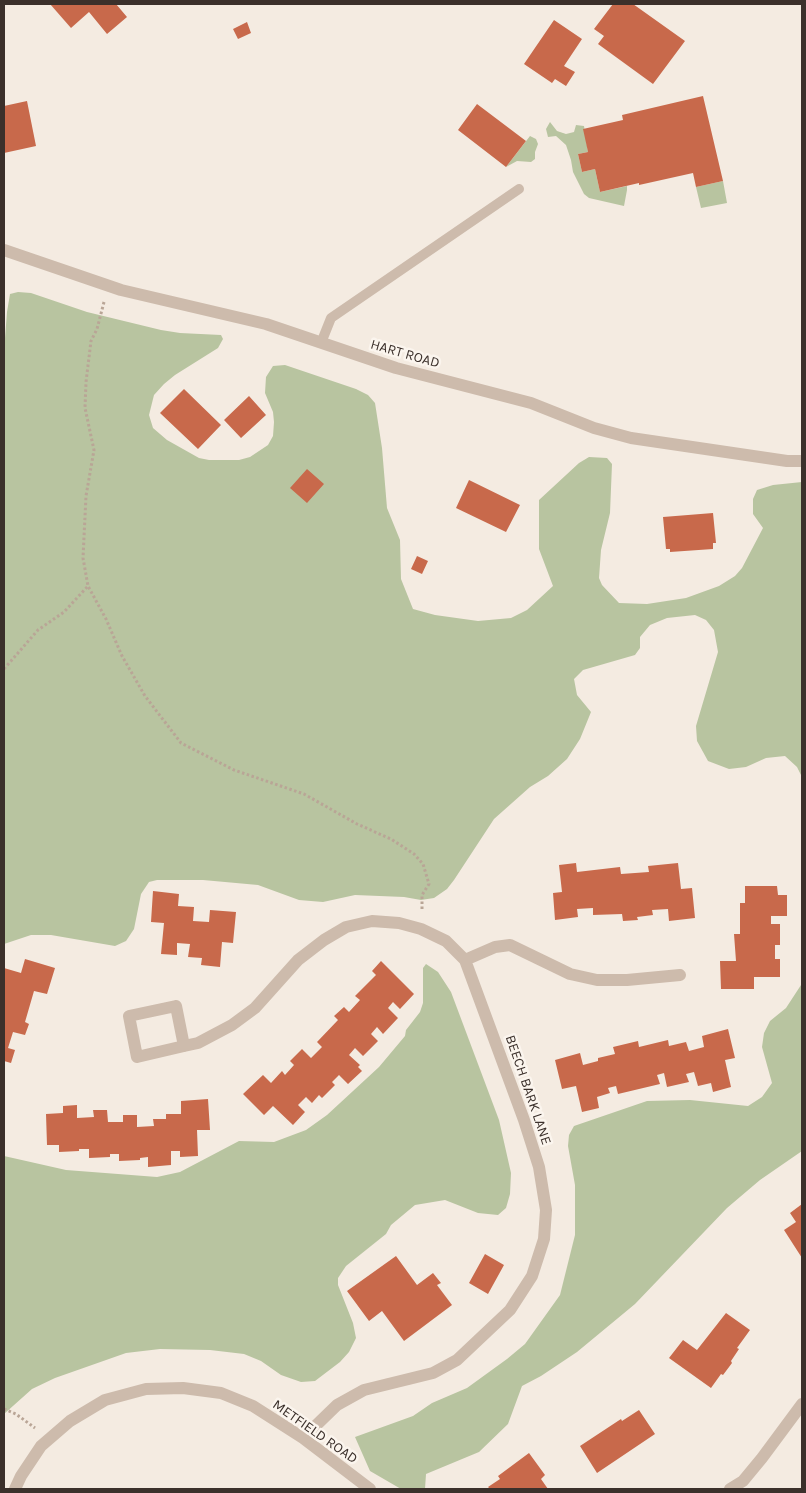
<!DOCTYPE html>
<html>
<head>
<meta charset="utf-8">
<style>
  body { margin:0 }
  #map { position:relative; width:806px; height:1493px; overflow:hidden; background:#f4ebe1; font-family:Karla,sans-serif }
  canvas { display:block }
  .frame { position:absolute; inset:0; border:5px solid #3b302b; pointer-events:none }
</style>
</head>
<body>
<div id="map">
<canvas width="806" height="1493"></canvas>
<div class="frame"></div>
</div>
<script>
const c = document.querySelector('canvas').getContext('2d');
c.lineJoin = 'round';
function fillPath(path, color) { c.fillStyle = color; c.fill(path, 'evenodd'); }
const poly = rows => new Path2D(rows.map(r => 'M' + r).join(''));
function trace(path, color, width, dash) { c.strokeStyle = color; c.lineWidth = width; c.lineCap = dash ? 'butt' : 'round'; c.setLineDash(dash || []); c.stroke(path); }
function label(font, color, halo, rows, align = 'center') {
  c.font = font + ' Karla,sans-serif'; c.lineWidth = 5; c.setLineDash([]); c.textBaseline = 'middle'; c.strokeStyle = halo; c.fillStyle = color; for (const [text, x, y, turn = 0] of rows) {
    c.save(); c.translate(x, y); c.rotate((+turn || 0) * Math.PI / 180); c.textAlign = isNaN(turn) ? turn : align; if (halo) c.strokeText(text, 0, 0); c.fillText(text, 0, 0); c.restore();
  }
}
const green = poly([
  [550,122,557,131,566,134,574,132,576,125,584,126,588,152,578,154,582,172,595,169,600,192,627,186,627,190,624,206,589,198,584,194,573,172,571,160,566,145,556,136,548,137,546,129],
  [530,136,536,139,538,144,535,152,535,159,531,162,517,161,506,167],
  [723,181,727,203,701,208,696,187],
  [18,292,31,293,87,312,161,330,180,333,221,335,223,339,218,348,175,375,164,384,154,395,149,415,153,428,167,440,199,458,209,460,239,460,250,457,268,445,273,436,274,422,273,412,265,393,266,377,273,366,285,365,356,389,368,395,375,403,382,448,387,508,400,540,401,579,413,609,435,615,478,621,511,618,527,610,553,586,539,549,539,500,579,463,589,457,607,458,612,464,610,513,601,550,599,578,602,585,619,603,647,604,686,598,719,586,735,576,742,568,763,528,753,514,753,499,757,490,773,485,802,482,802,777,797,767,785,756,766,758,746,767,729,769,708,761,697,741,696,726,718,652,714,630,706,620,695,615,667,618,650,625,640,637,640,648,635,655,583,670,574,679,577,695,591,712,580,739,567,759,548,776,530,787,494,819,454,880,447,889,434,898,421,900,404,897,355,895,323,902,299,900,258,885,203,880,157,880,149,882,141,894,134,929,126,941,115,946,51,935,31,935,4,944,4,351,7,312,10,294],
  [426,964,438,972,451,992,499,1120,511,1173,510,1194,506,1208,498,1215,478,1213,445,1200,415,1205,391,1225,386,1234,346,1266,338,1278,338,1285,353,1323,356,1338,349,1352,340,1362,315,1381,301,1382,281,1375,261,1361,244,1354,210,1350,160,1349,126,1353,55,1378,32,1389,4,1414,4,1156,66,1170,157,1177,180,1172,239,1141,274,1142,306,1130,327,1115,379,1067,405,1036,406,1030,420,1012,423,1003,423,968],
  [802,980,802,1151,760,1180,727,1208,635,1304,577,1352,541,1376,522,1386,508,1424,479,1452,426,1474,425,1489,401,1489,370,1471,355,1437,413,1416,432,1403,467,1388,507,1359,525,1344,560,1295,575,1235,575,1185,568,1146,569,1135,574,1126,647,1101,690,1100,748,1106,762,1097,772,1083,762,1047,764,1033,770,1021,786,1008,801,985]
]);
const building = poly([
  [50,4,116,4,127,17,107,34,89,12,71,28],
  [613,4,633,4,685,41,653,84,598,44,604,36,594,29],
  [554,20,582,39,564,66,575,72,566,86,555,79,552,83,524,64],
  [247,22,251,33,238,39,233,29],
  [703,96,723,181,696,187,693,173,639,185,639,183,600,192,595,169,582,172,578,154,588,152,583,129,623,120,622,115],
  [27,101,36,146,4,153,4,106],
  [477,104,526,141,506,167,458,130],
  [184,389,221,425,198,449,160,413],
  [249,396,266,415,241,438,224,420],
  [307,469,324,484,307,503,290,488],
  [469,480,520,505,506,532,456,508],
  [713,513,716,543,713,543,713,549,670,552,670,549,666,549,663,517],
  [417,556,428,561,422,574,411,569],
  [576,863,577,872,620,867,621,874,649,872,648,866,678,863,681,889,692,888,695,918,669,921,668,909,652,910,653,915,637,917,638,920,623,921,622,914,593,915,593,908,577,909,578,917,555,920,553,893,562,892,559,865],
  [745,886,777,886,778,895,787,895,787,916,771,916,771,924,780,924,780,945,775,945,775,959,780,959,780,977,754,977,754,989,721,989,720,961,736,961,734,934,740,934,740,903,745,903],
  [153,891,179,894,178,906,194,907,193,921,209,922,210,910,236,912,233,943,222,942,220,967,201,965,202,958,188,957,190,944,177,943,177,955,161,954,164,923,151,922],
  [25,959,55,968,47,994,34,991,25,1022,29,1024,25,1035,13,1032,8,1048,15,1050,11,1063,4,1061,4,968,21,973],
  [381,961,414,994,400,1009,393,1002,388,1008,398,1018,383,1034,377,1027,371,1034,378,1041,363,1056,355,1048,349,1055,360,1065,358,1067,362,1071,348,1084,339,1075,332,1082,335,1085,322,1098,319,1095,312,1103,306,1097,298,1105,305,1112,293,1125,273,1106,264,1115,243,1094,263,1075,271,1083,282,1071,285,1075,294,1065,290,1061,302,1049,311,1058,322,1047,317,1042,338,1020,334,1016,344,1007,349,1012,360,1000,355,996,376,975,372,971],
  [728,1029,735,1058,725,1060,731,1087,713,1092,711,1083,698,1086,694,1072,686,1074,689,1082,667,1087,664,1073,657,1075,660,1084,618,1094,616,1086,608,1088,610,1093,597,1097,599,1108,582,1112,576,1086,562,1089,555,1060,580,1053,583,1065,598,1061,598,1058,615,1054,613,1047,638,1041,639,1047,668,1040,669,1046,686,1042,689,1051,704,1047,702,1036],
  [208,1099,210,1130,197,1130,198,1156,180,1157,180,1151,171,1151,171,1165,148,1167,148,1157,140,1158,140,1160,119,1161,119,1154,110,1154,110,1157,89,1158,89,1149,79,1149,79,1151,59,1152,59,1145,47,1145,46,1114,63,1113,63,1106,77,1105,77,1118,94,1117,93,1110,107,1110,108,1122,123,1122,123,1115,137,1115,137,1127,154,1126,153,1119,166,1119,166,1114,181,1114,181,1101],
  [802,1204,802,1258,784,1230,796,1222,790,1213],
  [485,1254,504,1265,488,1294,469,1283],
  [396,1256,417,1285,433,1273,441,1283,437,1285,452,1305,404,1341,382,1311,369,1321,347,1291],
  [726,1313,750,1330,737,1348,739,1349,731,1361,732,1363,723,1375,721,1374,711,1388,669,1358,683,1340,697,1350],
  [639,1410,655,1434,597,1473,580,1446,621,1419,622,1421],
  [529,1453,545,1475,541,1479,548,1489,490,1489,488,1487,500,1479,498,1476]
]);
const path = poly([
  [104,302,97,329,91,341,86,382,85,408,94,450,86,496,83,558,88,586,106,619,122,656,145,696,181,743,234,770,304,794,357,824,391,839,414,854,423,864,429,884,422,895,422,910],
  [4,669,38,630,64,612,88,586],
  [4,1409,16,1414,35,1428]
]);
const lane = poly([
  [321,343,331,318,519,189]
]);
const street = poly([
  [4,250,121,290,266,324,396,368,531,403,594,428,631,438,787,461,802,461],
  [465,960,495,947,510,945,570,974,597,980,627,980,680,975],
  [184,1046,176,1006,129,1016,137,1057,184,1046,198,1043,232,1025,255,1008,298,960,324,940,346,927,372,921,399,923,421,929,446,941,465,960,524,1120,539,1167,546,1210,544,1239,532,1276,510,1310,457,1360,433,1373,364,1390,337,1405,303,1438],
  [15,1489,21,1476,41,1446,70,1421,105,1400,146,1389,183,1388,221,1393,253,1406,303,1438,370,1489],
  [730,1489,743,1481,762,1458,802,1404]
]);
const streetNames = [
  ["HART ROAD",405,354,16],
  ["BEECH BARK LANE",528,1090,71],
  ["METFIELD ROAD",315,1432,35]
];
fillPath(green, '#b8c4a0');
fillPath(building, '#c8694b');
trace(path, '#b9a596', 3, [2.5, 2.5]);
trace(lane, '#cdbbac', 10);
trace(street, '#cdbbac', 12);
label('14px', '#3b302b', '#fbf5ee', streetNames);
</script>
</body>
</html>
